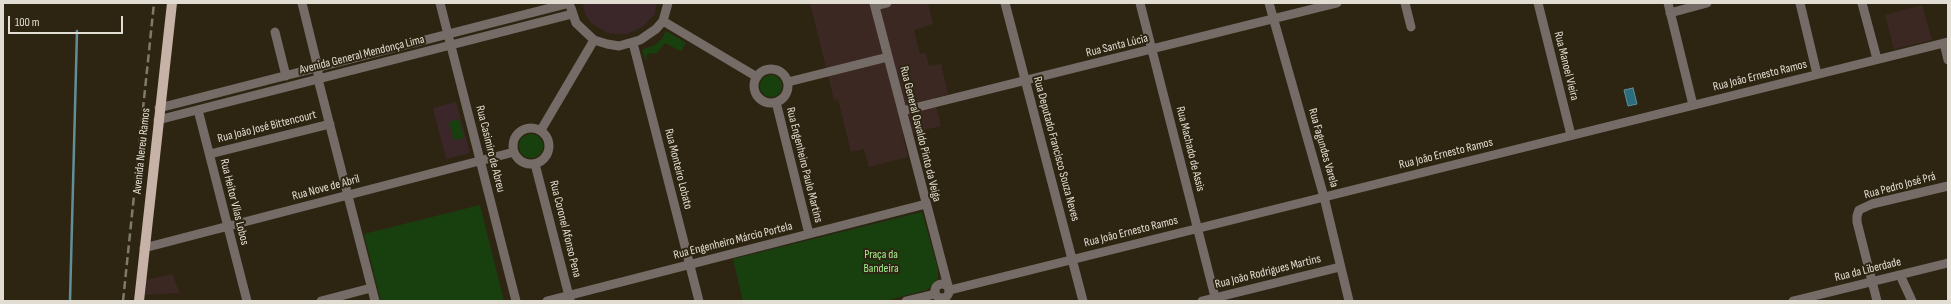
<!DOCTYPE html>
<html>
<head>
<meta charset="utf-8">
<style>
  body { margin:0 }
  #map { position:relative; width:1951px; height:304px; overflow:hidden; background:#2d2512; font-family:"Sofia Sans Condensed",sans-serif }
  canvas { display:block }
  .frame { position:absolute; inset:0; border:4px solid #e2ddd2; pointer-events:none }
  .scale { position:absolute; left:8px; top:16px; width:115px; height:18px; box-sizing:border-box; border:2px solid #e2ddd2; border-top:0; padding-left:5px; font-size:12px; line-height:14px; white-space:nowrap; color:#e2ddd2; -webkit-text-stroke:3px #2d2512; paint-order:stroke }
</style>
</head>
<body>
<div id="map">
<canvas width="1951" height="304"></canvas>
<div class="frame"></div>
<div class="scale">100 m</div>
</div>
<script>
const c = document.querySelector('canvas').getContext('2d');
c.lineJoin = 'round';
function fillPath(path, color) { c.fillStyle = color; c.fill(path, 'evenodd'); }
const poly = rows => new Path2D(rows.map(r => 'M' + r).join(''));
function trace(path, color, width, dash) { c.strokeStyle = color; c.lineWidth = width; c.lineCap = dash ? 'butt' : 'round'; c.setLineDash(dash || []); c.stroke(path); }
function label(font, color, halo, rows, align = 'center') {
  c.font = font + ' "Sofia Sans Condensed",sans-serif'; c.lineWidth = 4; c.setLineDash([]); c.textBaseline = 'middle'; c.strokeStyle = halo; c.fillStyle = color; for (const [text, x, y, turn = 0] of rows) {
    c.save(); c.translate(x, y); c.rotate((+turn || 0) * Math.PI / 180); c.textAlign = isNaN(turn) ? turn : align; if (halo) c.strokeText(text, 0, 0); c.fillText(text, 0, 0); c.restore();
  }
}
const commercial = poly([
  [810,3,928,3,933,24,914,30,920,54,926,53,929,66,941,64,948,94,934,98,941,126,903,135,908,157,869,167,864,149,851,152,838,99,834,100],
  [1922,5,1932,40,1894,49,1885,15],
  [172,274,180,293,145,295,146,280]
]);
const education = poly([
  [582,3,657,3,655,13,644,26,627,34,617,34,608,33,591,23,586,15],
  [456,102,470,153,446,159,433,108]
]);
const green = poly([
  [666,31,686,43,681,51,665,43,657,53,647,54,646,61,642,50,655,45,662,39],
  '760 86a11 11 0 1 1 22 0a11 11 0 1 1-22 0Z',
  [459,119,464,138,454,140,449,122],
  '519 146a12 12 0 1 1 24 0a12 12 0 1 1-24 0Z',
  [480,205,504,301,381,301,364,234],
  [922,212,938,269,938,278,933,285,926,290,885,301,743,301,733,259]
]);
const water = poly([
  [1633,88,1637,104,1628,106,1624,90,1633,88]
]);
const stream = poly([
  [70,301,77,31]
]);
const minor = poly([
  [302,3,318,68,318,79,375,301],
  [440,3,516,301],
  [874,3,948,286],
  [1005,3,1083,301],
  [1140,3,1216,301],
  [1269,3,1324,197,1349,301],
  [1405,3,1411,27],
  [1538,3,1571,135],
  [1668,3,1693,105],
  [1800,3,1817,74],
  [1862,3,1877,59],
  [875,6,887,3],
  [571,8,576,23,594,40,607,44,619,46,640,40,656,29,663,21,668,3],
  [1670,13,1707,3],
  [663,21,757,77],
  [275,32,286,76],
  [633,43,699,301],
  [1944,43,1948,60],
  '754 86a17 17 0 1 1 34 0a17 17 0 1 1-34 0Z',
  [788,82,888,57],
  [776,102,809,234],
  [159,108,570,3],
  [198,110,247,301],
  [902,111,1337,3],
  [158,120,572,14],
  '513 146a18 18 0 1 1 36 0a18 18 0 1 1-36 0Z',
  [541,130,594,40],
  [210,154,330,124],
  [535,164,570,300],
  [144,248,514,152],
  [1900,275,1912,301],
  '935 291a7 7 0 1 1 14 0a7 7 0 1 1-14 0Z',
  [950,290,1948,42],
  [321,301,371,288],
  [547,301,926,204],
  [906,301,935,294],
  [1202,301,1340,267],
  [1793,301,1948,263],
  [1877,301,1857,222,1857,216,1859,210,1872,204,1948,186]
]);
const major = poly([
  [139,301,172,3]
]);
const rail = poly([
  [123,301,154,3]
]);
const streetNames = [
  ["Rua Santa Lúcia",1117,46,-14],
  ["Avenida General Mendonça Lima",362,55,-14],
  ["Rua Manoel Vieira",1566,66,76],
  ["Rua João Ernesto Ramos",1760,76,-14],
  ["Rua João José Bittencourt",267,127,-14],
  ["Rua General Osvaldo Pinto da Veiga",920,134,76],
  ["Rua Fagundes Varela",1323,148,74],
  ["Rua Casimiro de Abreu",490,149,76],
  ["Rua Deputado Francisco Souza Neves",1056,149,75],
  ["Rua Machado de Assis",1190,149,76],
  ["Avenida Nereu Ramos",142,151,-84],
  ["Rua João Ernesto Ramos",1446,154,-14],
  ["Rua Engenheiro Paulo Martins",804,165,76],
  ["Rua Monteiro Lobato",678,169,76],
  ["Rua Pedro José Prá",1900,186,-15],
  ["Rua Nove de Abril",326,188,-15],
  ["Rua Heitor Vilas Lobos",234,202,76],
  ["Rua Coronel Afonso Pena",565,229,76],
  ["Rua João Ernesto Ramos",1131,232,-14],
  ["Rua Engenheiro Márcio Portela",733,241,-14],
  ["Rua da Liberdade",1868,270,-14],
  ["Rua João Rodrigues Martins",1268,272,-14]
];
const parkNames = [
  ["Praça da",881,255],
  ["Bandeira",881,269]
];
fillPath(commercial, '#3b2823');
fillPath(education, '#3b272a');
fillPath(green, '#18400e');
fillPath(water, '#2b6c7f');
trace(water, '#628e98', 1);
trace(stream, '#628e98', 2.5);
trace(minor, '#766c67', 9);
trace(major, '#c7b2a8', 10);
trace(rail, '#807a6a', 2.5, [8, 4]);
label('12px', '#e2ddd2', '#2d2512', streetNames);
label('12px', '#a0ee8e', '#2d2512', parkNames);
</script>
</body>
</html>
